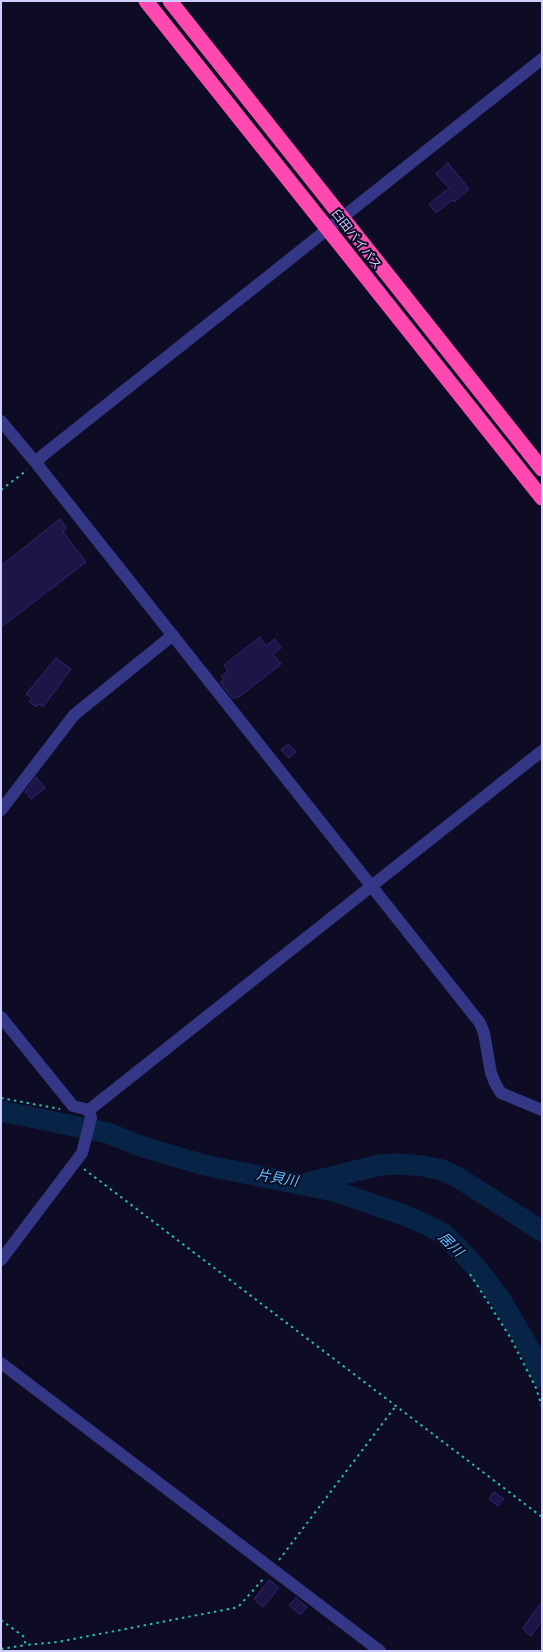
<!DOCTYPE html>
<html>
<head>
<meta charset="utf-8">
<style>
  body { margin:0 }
  #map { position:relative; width:543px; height:1652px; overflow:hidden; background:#0e0c24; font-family:"DejaVu Sans",sans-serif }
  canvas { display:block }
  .frame { position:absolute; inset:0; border:2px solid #d0ceff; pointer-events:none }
</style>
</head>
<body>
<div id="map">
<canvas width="543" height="1652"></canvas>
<div class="frame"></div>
</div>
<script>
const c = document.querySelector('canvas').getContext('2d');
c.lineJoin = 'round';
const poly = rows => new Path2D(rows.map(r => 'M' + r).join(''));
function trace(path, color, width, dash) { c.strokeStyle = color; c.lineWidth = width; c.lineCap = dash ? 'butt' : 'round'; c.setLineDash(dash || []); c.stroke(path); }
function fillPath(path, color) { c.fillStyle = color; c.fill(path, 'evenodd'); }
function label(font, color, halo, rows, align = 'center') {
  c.font = font + ' "DejaVu Sans","Noto Sans JP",sans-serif'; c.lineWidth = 4; c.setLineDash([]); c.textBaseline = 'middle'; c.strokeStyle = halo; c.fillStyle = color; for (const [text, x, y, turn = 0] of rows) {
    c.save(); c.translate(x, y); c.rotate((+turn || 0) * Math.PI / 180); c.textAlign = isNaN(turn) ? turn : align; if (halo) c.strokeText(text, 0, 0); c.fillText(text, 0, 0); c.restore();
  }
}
const river = poly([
  [1,1111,108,1133,143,1147,204,1165,334,1191,404,1215,429,1226,444,1234,474,1265,501,1300,532,1353,542,1377],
  [307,1183,380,1165,399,1164,423,1166,442,1170,457,1177,542,1231]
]);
const building = poly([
  [448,163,469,189,454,202,452,200,436,213,429,204,449,188,436,174,448,163],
  [60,519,67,528,63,532,86,562,1,627,1,566,60,519],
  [260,637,266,646,275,639,281,648,273,654,281,664,238,698,237,696,233,699,220,682,224,680,221,676,228,671,224,665,260,637],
  [56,658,71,669,43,707,39,704,36,707,29,701,32,698,26,694,56,658],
  [288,744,296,752,289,758,281,750,288,744],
  [36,777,45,788,31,799,25,792,36,777],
  [494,1492,504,1499,498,1506,489,1499,494,1492],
  [269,1580,279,1588,263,1607,254,1599,269,1580],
  [296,1598,307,1607,300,1615,289,1605,296,1598],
  [542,1602,542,1621,531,1636,523,1629,524,1626,542,1602]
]);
const path = poly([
  [1,490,27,470],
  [1,1098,60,1109],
  [84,1169,542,1517],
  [470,1274,510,1337,536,1388,542,1407],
  [279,1560,395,1407],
  [1,1620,23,1636,26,1645,58,1642,234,1608,239,1606,265,1577],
  [1,1649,26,1645]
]);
const street = poly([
  [1,421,36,463,480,1023,484,1033,491,1073,495,1083,501,1093,542,1110],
  [36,463,42,456,542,59],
  [1,810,74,715,173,635],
  [1,1017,73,1106,89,1110,542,751],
  [1,1260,82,1153,91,1118,89,1110],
  [1,1363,380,1651]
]);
const highway = poly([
  [146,1,542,498],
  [170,1,542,469]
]);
const streetNames = [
  ["臼田バイパス",356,240,52]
];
const waterNames = [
  ["片貝川",277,1179,10],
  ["居川",450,1245,44]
];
trace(river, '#072447', 21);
fillPath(building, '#1c1646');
trace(building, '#2f2674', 1);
trace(path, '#24bda6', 2, [2.5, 4]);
trace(street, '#333786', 12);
trace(highway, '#ff49b1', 15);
label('12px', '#d0ceff', '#0e0c24', streetNames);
label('italic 14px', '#5cc2ff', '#0e0c24', waterNames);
</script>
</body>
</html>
